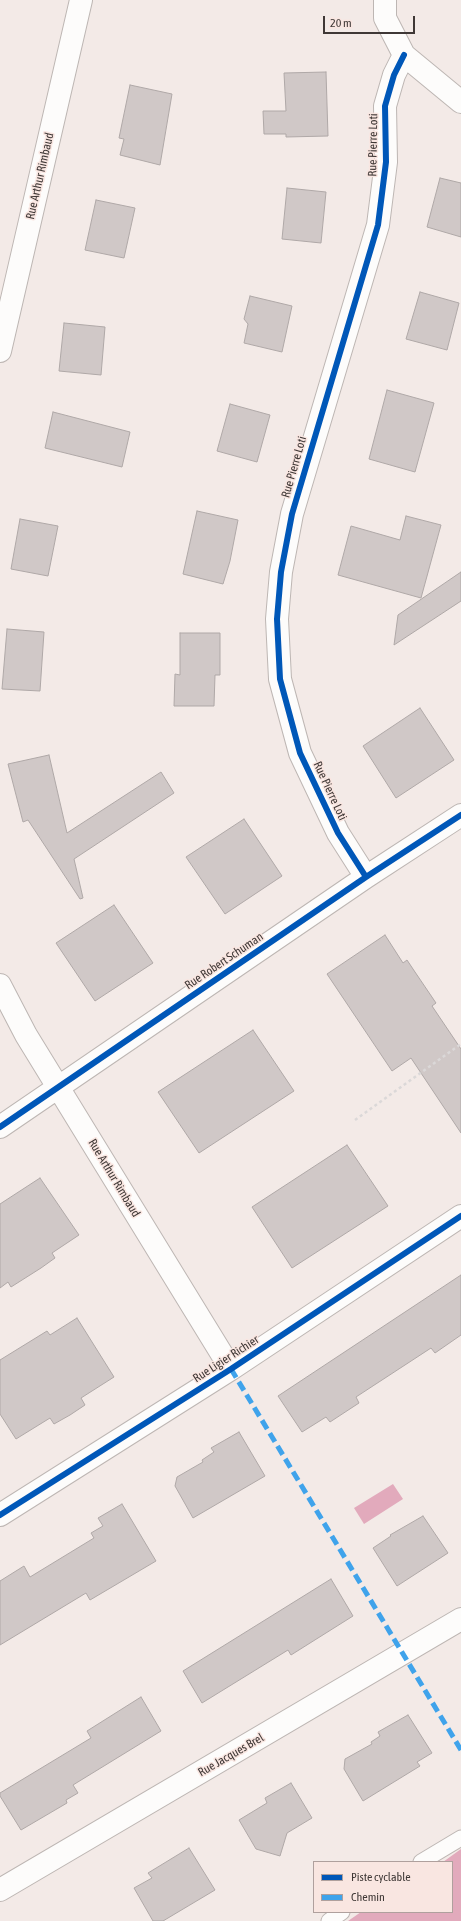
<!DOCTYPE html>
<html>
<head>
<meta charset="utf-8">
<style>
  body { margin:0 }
  #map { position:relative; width:461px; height:1921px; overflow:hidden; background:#f3eae7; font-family:"Asap Condensed",sans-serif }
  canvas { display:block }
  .legend { position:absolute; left:313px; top:1861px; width:140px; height:52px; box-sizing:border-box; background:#f9e6e1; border:1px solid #afa09d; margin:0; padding:5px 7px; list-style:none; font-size:12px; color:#3f3836 }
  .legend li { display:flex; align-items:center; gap:8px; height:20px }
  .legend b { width:20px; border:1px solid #afa09d }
  .scale { position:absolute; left:323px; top:16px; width:92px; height:18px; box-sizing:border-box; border:2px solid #3f3836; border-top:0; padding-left:5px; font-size:12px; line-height:14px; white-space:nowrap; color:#3f3836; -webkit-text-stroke:3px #f9e6e1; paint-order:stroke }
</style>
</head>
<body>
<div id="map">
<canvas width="461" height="1921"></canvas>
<ul class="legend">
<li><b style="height:5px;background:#0057b8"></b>Piste cyclable</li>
<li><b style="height:5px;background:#3fa3eb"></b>Chemin</li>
</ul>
<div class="scale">20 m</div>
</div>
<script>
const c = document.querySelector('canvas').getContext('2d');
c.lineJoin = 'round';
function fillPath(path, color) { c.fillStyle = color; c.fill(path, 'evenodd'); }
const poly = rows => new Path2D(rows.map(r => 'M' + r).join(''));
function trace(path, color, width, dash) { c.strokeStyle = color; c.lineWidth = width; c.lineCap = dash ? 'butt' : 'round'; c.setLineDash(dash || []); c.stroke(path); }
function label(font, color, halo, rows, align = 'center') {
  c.font = font + ' "Asap Condensed",sans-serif'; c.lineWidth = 3; c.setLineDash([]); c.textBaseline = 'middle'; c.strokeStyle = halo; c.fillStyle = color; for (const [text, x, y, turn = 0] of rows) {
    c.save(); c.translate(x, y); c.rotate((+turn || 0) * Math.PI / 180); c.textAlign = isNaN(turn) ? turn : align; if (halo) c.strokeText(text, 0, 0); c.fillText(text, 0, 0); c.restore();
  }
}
const water = poly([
  [393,1484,403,1499,364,1524,354,1508],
  [461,1849,461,1921,348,1921,361,1912,452,1912,452,1862,443,1862]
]);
const building = poly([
  [326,72,328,136,286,137,286,134,264,134,263,111,286,111,284,73,326,72],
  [130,85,172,94,160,165,120,155,124,139,119,138,130,85],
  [440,178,461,183,461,237,427,227,440,178],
  [287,188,326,192,321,243,282,239,287,188],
  [96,200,135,208,124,258,85,250,96,200],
  [420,292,459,303,447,350,406,339,420,292],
  [250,296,292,306,282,352,244,343,248,324,244,319,250,296],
  [64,323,105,327,101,375,59,371,64,323],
  [387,390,434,403,415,472,369,459,387,390],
  [230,404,270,415,257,462,217,451,230,404],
  [53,412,130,432,122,467,45,448,53,412],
  [197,511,238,520,230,561,223,584,183,574,197,511],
  [406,516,441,525,421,598,338,575,351,526,400,540,406,516],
  [20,519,58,526,48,576,11,569,20,519],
  [461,572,461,601,394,645,398,615,461,572],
  [7,629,44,632,40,691,2,689,7,629],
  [180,633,220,633,220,675,215,675,214,706,174,706,175,674,180,675,180,633],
  [420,708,454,760,396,798,363,746,420,708],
  [49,755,67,833,161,772,174,793,74,859,83,898,80,899,28,820,23,822,8,764,49,755],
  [244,819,282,876,225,914,186,857,244,819],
  [114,905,153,963,95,1001,56,943,114,905],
  [385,935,403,963,407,960,415,972,436,1003,432,1006,461,1049,461,1133,411,1058,392,1071,327,974,385,935],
  [253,1030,294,1091,199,1153,158,1092,253,1030],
  [347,1145,388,1206,292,1268,252,1207,347,1145],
  [40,1178,79,1235,52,1253,55,1258,41,1268,11,1287,8,1282,0,1288,0,1204,40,1178],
  [461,1275,461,1335,435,1353,431,1348,356,1397,359,1403,330,1422,326,1417,302,1432,278,1396,461,1275],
  [77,1318,114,1377,81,1398,85,1405,70,1415,54,1424,50,1418,16,1439,0,1414,0,1360,47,1331,50,1335,77,1318],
  [239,1432,265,1476,193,1518,175,1486,177,1477,203,1462,202,1460,214,1452,211,1448,239,1432],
  [122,1504,156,1561,90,1600,86,1593,0,1645,0,1581,24,1566,30,1577,94,1538,91,1533,103,1526,98,1518,122,1504],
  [423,1516,448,1553,397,1586,373,1548,391,1536,390,1535,423,1516],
  [331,1579,353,1616,291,1655,288,1650,202,1703,183,1671,331,1579],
  [141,1697,161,1731,73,1785,78,1793,66,1800,67,1803,21,1830,0,1796,0,1793,91,1738,87,1731,141,1697],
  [408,1715,432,1753,417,1762,420,1766,363,1801,344,1769,345,1759,372,1744,371,1742,380,1736,378,1732,408,1715],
  [291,1783,312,1818,287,1833,280,1856,256,1849,239,1820,267,1803,265,1798,291,1783],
  [189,1848,215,1890,163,1921,153,1921,134,1888,152,1878,148,1873,189,1848]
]);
const path = poly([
  [355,1120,461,1044]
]);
const lane = poly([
  [421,1862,461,1838],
  [329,1921,342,1912]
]);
const street = poly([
  [385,0,385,18,404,55,461,102],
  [0,351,81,0],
  [366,877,338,833,300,753,280,679,277,619,281,572,292,514,378,225,386,162,385,106,394,75,404,55],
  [0,985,26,1035,231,1369],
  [0,1127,366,877,461,815],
  [0,1515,231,1369,461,1216],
  [0,1890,461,1619]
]);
const quiet = poly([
  [231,1369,461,1750]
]);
const cycleway = poly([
  [366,877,338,833,300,753,280,679,277,619,281,572,292,514,378,225,386,162,385,106,394,75,404,55],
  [0,1127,366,877,461,815],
  [0,1515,231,1369,461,1216]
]);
const streetNames = [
  ["Rue Pierre Loti",373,145,-89],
  ["Rue Arthur Rimbaud",40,176,-77],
  ["Rue Pierre Loti",294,467,-74],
  ["Rue Pierre Loti",330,791,65],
  ["Rue Robert Schuman",224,961,-34],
  ["Rue Arthur Rimbaud",114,1178,59],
  ["Rue Ligier Richier",226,1359,-33],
  ["Rue Jacques Brel",231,1755,-30]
];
fillPath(water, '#e2aabc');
fillPath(building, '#d0c8c7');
trace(building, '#afa8a7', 1);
trace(lane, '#bdb6b3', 17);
trace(street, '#bdb6b3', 24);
trace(path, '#dbd8d8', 2.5, [3, 3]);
trace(lane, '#fdfcfb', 15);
trace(street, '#fdfcfb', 22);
trace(quiet, '#3fa3eb', 5, [10, 5]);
trace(cycleway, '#0057b8', 6);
label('12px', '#3f3836', '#f9e6e1', streetNames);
</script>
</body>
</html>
